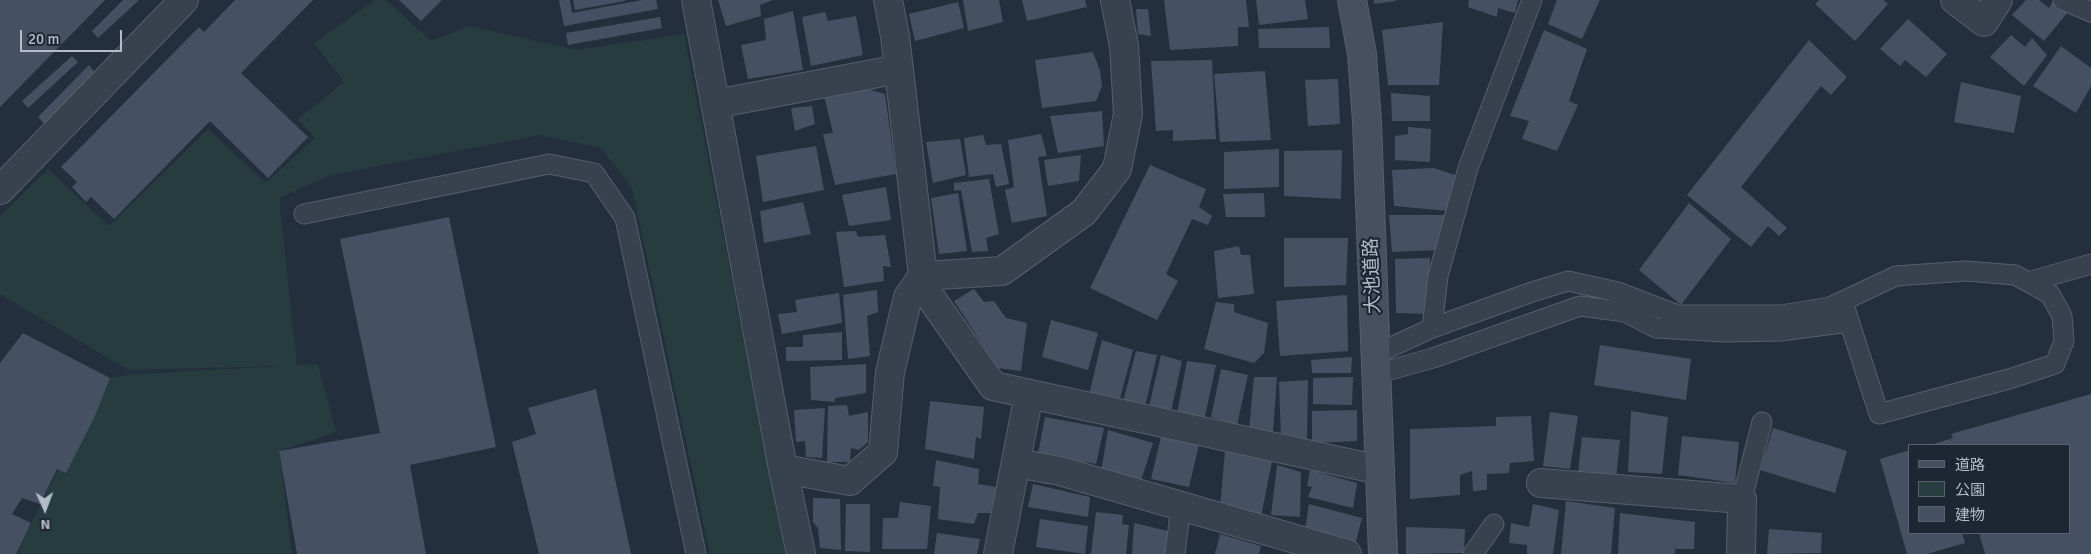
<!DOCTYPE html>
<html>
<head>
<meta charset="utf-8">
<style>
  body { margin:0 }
  #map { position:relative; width:2091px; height:554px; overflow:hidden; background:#242f3e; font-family:Signika,"Noto Sans JP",sans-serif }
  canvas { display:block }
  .legend { position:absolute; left:1908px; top:444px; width:162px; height:90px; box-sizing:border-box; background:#1d2633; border:1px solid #59626f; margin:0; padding:6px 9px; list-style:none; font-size:15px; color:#b4bcc9 }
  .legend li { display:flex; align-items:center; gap:10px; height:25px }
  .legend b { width:25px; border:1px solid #59626f }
  .north { position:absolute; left:20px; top:484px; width:50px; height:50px; -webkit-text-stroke:4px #1d2633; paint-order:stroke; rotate:178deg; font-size:14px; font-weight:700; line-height:20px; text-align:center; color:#b4bcc9 }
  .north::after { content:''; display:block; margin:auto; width:18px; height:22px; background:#b4bcc9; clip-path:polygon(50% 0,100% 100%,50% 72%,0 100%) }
  .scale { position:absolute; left:20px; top:30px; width:102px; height:22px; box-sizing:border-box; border:2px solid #b4bcc9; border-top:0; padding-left:6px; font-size:15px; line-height:18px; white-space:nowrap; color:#b4bcc9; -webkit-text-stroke:4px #1d2633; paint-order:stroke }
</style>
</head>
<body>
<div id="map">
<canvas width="2091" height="554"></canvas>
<ul class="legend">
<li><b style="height:6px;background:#465061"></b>道路</li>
<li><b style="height:14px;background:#263c3f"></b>公園</li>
<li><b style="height:14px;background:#455162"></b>建物</li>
</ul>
<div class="north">N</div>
<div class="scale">20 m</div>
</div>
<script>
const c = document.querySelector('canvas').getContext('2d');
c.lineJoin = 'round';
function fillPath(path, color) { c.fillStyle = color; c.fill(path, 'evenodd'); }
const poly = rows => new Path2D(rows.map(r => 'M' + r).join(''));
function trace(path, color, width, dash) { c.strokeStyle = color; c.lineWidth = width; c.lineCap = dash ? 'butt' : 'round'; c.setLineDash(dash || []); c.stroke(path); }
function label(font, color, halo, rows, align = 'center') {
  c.font = font + ' Signika,"Noto Sans JP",sans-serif'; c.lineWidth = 4.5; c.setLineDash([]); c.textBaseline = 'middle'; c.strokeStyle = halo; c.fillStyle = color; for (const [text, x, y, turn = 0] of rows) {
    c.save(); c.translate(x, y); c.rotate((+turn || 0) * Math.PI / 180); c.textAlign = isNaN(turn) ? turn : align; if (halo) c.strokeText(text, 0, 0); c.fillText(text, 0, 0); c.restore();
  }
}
const green = poly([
  [375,0,386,0,431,41,469,26,577,50,684,34,785,554,710,554,632,188,601,148,540,135,331,175,279,198,297,365,318,364,336,432,279,451,292,554,20,554,19,549,48,489,110,378,136,374,281,366,128,370,0,294,0,216,48,169,109,226,208,129,266,183,315,138,298,119,344,82,314,43]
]);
const building = poly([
  [0,0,105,0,0,107],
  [123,0,139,0,98,38,92,31],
  [235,0,313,0,241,73,308,137,268,178,210,121,114,219,91,197,86,202,72,187,77,182,61,167,199,27,204,32],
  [399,0,442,0,421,21],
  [559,0,570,0,572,13,642,0,656,0,658,9,564,26],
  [573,0,625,0,625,1,575,10],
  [718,0,773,0,760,5,761,16,726,26],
  [963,0,999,0,1003,22,968,31],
  [1022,0,1085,0,1087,7,1027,21],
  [1164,0,1246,0,1249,27,1238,27,1238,46,1170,50],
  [1256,0,1305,0,1308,19,1259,25],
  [1374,0,1396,0,1396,1,1374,4],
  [1469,0,1518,0,1515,13,1498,8,1497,17,1468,7],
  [1557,0,1600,0,1582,39,1548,24],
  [1819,0,1883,0,1888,4,1855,41,1815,4],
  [2026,0,2039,0,2049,8,2054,0,2068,12,2044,41,2012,15],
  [958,2,964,28,915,41,909,14],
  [1136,9,1148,9,1151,36,1138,34],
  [793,11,803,70,748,79,741,45,766,40,764,19],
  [825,12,828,21,856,16,863,55,811,66,802,17],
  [660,17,662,28,568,45,566,33],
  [1908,19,1947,54,1926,77,1905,60,1900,66,1880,49],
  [1443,22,1439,85,1388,85,1382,30],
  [1329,27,1330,48,1259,48,1258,29],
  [1544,30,1587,49,1569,101,1578,105,1557,151,1522,139,1529,121,1510,116],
  [2011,35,2025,47,2032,38,2047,55,2024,86,1990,57],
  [1809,40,1847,77,1831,95,1821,86,1741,187,1787,228,1779,236,1768,226,1751,247,1687,195],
  [2061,46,2091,68,2091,86,2076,113,2033,86],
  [1093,52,1100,71,1102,86,1096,101,1042,108,1035,60],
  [72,56,78,62,28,108,22,101],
  [1212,60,1216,139,1173,141,1173,130,1156,131,1151,61],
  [89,65,96,74,44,124,38,117],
  [1265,71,1271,140,1220,142,1214,74],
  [1338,79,1340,124,1308,126,1305,80],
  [1961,82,2021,96,2014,133,1954,122],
  [867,89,885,94,896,174,835,185,823,134,833,133,824,96],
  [1391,93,1430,96,1430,121,1392,121],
  [812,106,815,124,795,131,791,108],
  [1102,111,1104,146,1058,153,1050,116],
  [1408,127,1431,129,1430,162,1395,160,1395,136,1408,134],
  [1041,134,1047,156,1038,157,1047,216,1012,223,1005,190,1014,187,1008,140],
  [983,135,986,145,1001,144,1009,184,996,187,993,174,969,177,964,138],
  [960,139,966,175,933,183,926,142],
  [816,146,824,190,763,202,756,156],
  [1279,149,1279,187,1224,189,1224,152],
  [1342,150,1341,199,1284,196,1284,151],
  [1081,155,1079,181,1048,186,1044,160],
  [1150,165,1206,189,1199,207,1212,216,1208,225,1192,219,1166,274,1178,281,1157,320,1090,288],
  [1434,168,1458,176,1449,211,1394,206,1392,170],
  [989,179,999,234,986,238,988,251,972,252,961,190,954,191,954,183],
  [886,187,891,220,849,226,842,195],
  [958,193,967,251,939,254,931,198],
  [1264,193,1265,217,1226,217,1223,194],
  [803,202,811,234,764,243,760,211],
  [1689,203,1731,239,1681,305,1639,270],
  [1389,215,1446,215,1440,250,1392,252],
  [449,217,496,447,410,465,426,554,297,554,279,451,380,433,340,239],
  [856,231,858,237,885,235,891,267,883,266,884,281,844,287,836,232],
  [1284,238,1348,238,1346,285,1284,287],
  [1239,246,1241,255,1250,255,1254,294,1218,298,1214,251],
  [1430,258,1428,314,1396,313,1395,259],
  [974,289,984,302,994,301,1006,318,1027,323,1021,371,998,368,954,301],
  [877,290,878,312,867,316,870,356,848,359,843,295],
  [839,293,842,323,782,334,778,314,797,312,795,300],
  [1347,295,1348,351,1280,356,1276,301],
  [1216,302,1234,304,1234,312,1268,323,1264,353,1254,363,1204,349],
  [1051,320,1098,333,1088,370,1042,357],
  [842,332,842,360,786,361,786,347,803,347,803,335],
  [23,333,110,378,94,418,66,473,57,469,40,504,22,498,12,514,31,523,16,554,0,554,0,363],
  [1102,340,1133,350,1119,402,1089,395],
  [1600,345,1691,359,1686,400,1594,385],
  [1136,351,1157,355,1145,407,1123,402],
  [1161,355,1182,361,1171,412,1149,407],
  [1352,357,1351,373,1312,373,1311,360],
  [1187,361,1216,365,1204,421,1177,414],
  [866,364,866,393,835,398,835,402,811,400,810,367],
  [1221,369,1248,375,1237,425,1211,417],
  [1254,377,1277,377,1273,432,1249,430],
  [1353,377,1352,405,1313,404,1313,378],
  [1308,380,1307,439,1281,438,1279,382],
  [596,389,631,554,539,554,512,442,536,434,528,408],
  [2091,394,2091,554,1985,554,1979,533,2070,533,2070,445,1930,445,1953,438,1951,434],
  [930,401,984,407,981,439,976,437,974,459,925,449],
  [847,405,849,416,868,412,868,442,859,450,851,448,850,462,827,462,828,406],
  [825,408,822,458,806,457,805,441,796,442,794,410],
  [1357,410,1357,441,1312,443,1312,411],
  [1631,411,1668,417,1662,474,1628,472],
  [1550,412,1578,416,1570,469,1543,466],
  [1531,416,1534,461,1510,463,1509,473,1487,474,1487,490,1473,491,1472,471,1460,475,1460,495,1410,499,1410,429,1496,426,1496,417],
  [1045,417,1104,428,1096,464,1038,454],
  [1773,428,1847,451,1835,493,1760,470],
  [1108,430,1153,443,1140,484,1101,472],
  [1682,436,1739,442,1735,483,1678,475],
  [1161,437,1199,445,1189,487,1151,479],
  [1582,437,1620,440,1616,479,1578,472],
  [1910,450,1910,533,1962,533,1965,543,1927,554,1907,554,1880,459],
  [1225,451,1272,461,1261,517,1220,507],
  [936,460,979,469,978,484,996,487,991,513,978,513,974,524,938,519,940,487,933,486],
  [1277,465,1301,472,1300,517,1271,515],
  [1310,470,1357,483,1353,508,1308,497,1312,487,1307,486],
  [1033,484,1090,497,1088,517,1028,507],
  [813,498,840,499,841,550,820,548,818,528,813,522],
  [1566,501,1615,508,1611,554,1561,554],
  [900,502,931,506,927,549,882,549,883,518,898,518],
  [846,504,870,504,870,552,845,551],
  [1309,504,1362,518,1355,545,1305,530],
  [1533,504,1559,510,1553,554,1527,554,1527,545,1509,543,1511,523,1529,527],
  [1096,512,1123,515,1122,524,1129,525,1126,554,1091,554],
  [1620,513,1695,522,1694,549,1675,549,1675,554,1618,554],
  [1040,519,1088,526,1085,554,1036,547],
  [1134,523,1172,532,1168,554,1132,554],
  [1406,527,1465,529,1464,553,1406,554],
  [1769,529,1822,533,1821,553,1767,554],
  [937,533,980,539,977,554,934,554],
  [1220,534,1261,546,1259,554,1215,554]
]);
const lane = poly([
  [2063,0,2091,12],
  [304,214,549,164,594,173,625,218,696,554],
  [2028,282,2091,264],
  [1432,328,1438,276,1468,168,1532,0],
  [1376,354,1432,328,1532,292,1568,281,1618,292,1678,315,1781,315,1830,307,1896,276,1966,271,2015,275,2050,294,2062,316,2064,341,2055,364,2009,379,1879,414,1843,302],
  [1376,374,1433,358,1580,306,1625,312,1656,328,1723,332,1781,331,1849,322],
  [1742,499,1762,422],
  [1175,554,1181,506],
  [1473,554,1494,524]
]);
const street = poly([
  [696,0,783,469,801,554],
  [1955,0,1984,22,1998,0],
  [715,104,899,69],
  [0,190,184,0],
  [923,276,1002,271,1084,212,1117,169,1128,114,1124,46,1115,0],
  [919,281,993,386,1380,470],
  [1016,463,1060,471,1347,554],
  [783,469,850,481,883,452,890,372,908,297,923,276,895,36,888,0],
  [1541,483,1742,499,1741,554],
  [998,554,1029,394]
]);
const secondary = poly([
  [1352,0,1362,54,1367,122,1383,554]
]);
const streetNames = [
  ["大池道路",1373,276,-92]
];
fillPath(green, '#263c3f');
fillPath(building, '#455162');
trace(lane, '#565f6c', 21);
trace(street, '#565f6c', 30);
trace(secondary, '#565f6c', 30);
trace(lane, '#38414e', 19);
trace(street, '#38414e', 28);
trace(secondary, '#465061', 28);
label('19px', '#b4bcc9', '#1d2633', streetNames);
</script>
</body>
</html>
